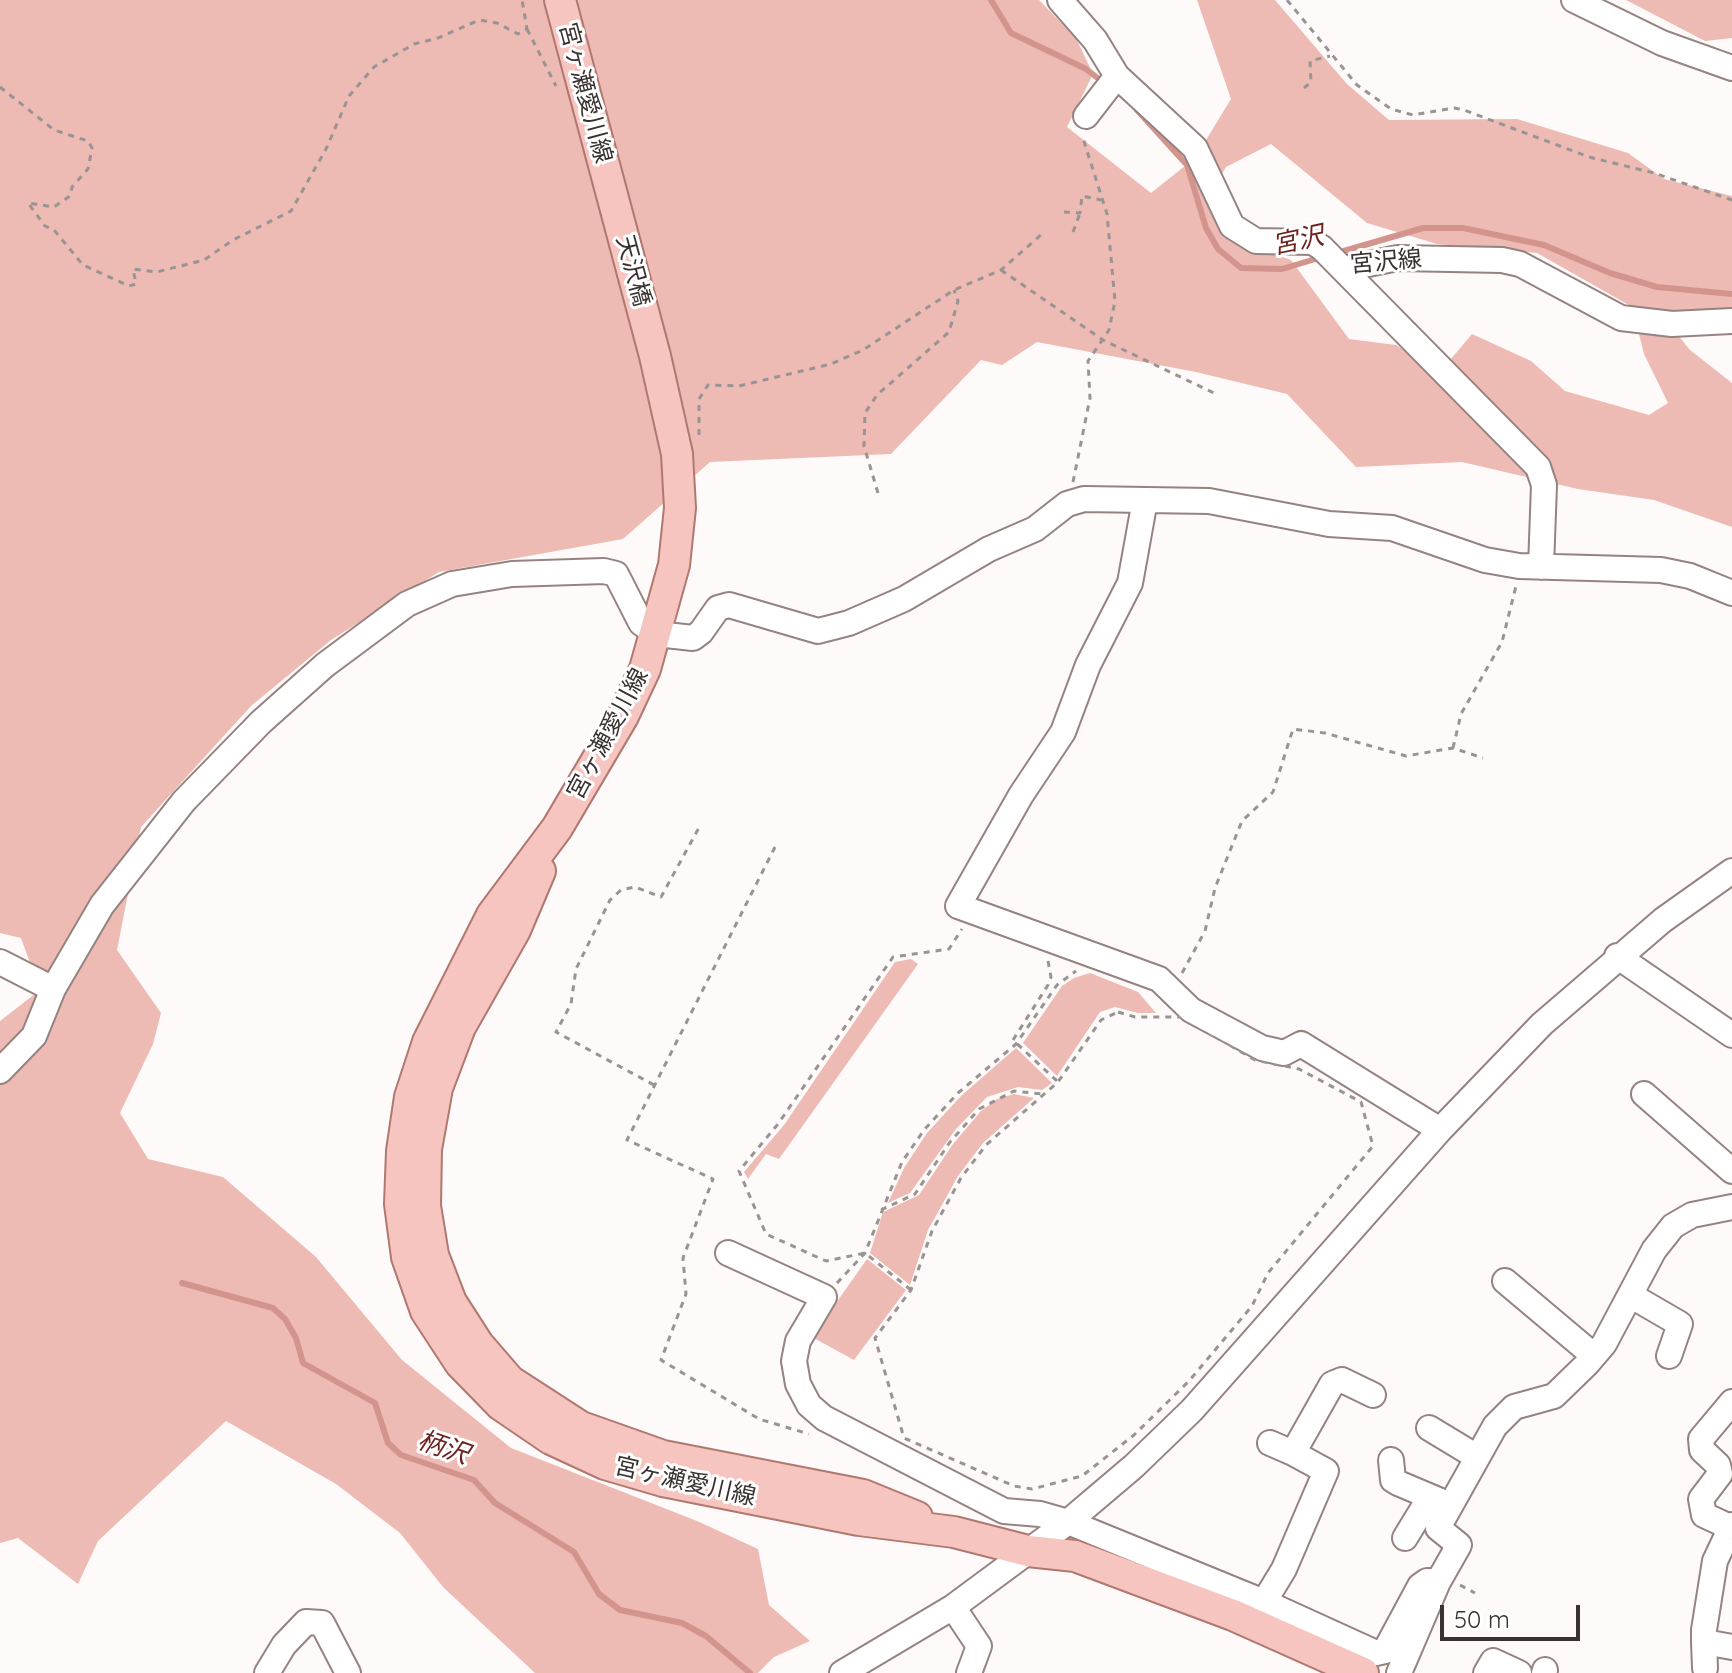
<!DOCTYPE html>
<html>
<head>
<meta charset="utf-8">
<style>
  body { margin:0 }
  #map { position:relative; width:1732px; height:1673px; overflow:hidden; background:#fefaf9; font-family:Quicksand,sans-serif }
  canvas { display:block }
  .scale { position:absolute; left:1440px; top:1605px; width:140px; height:36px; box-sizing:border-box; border:4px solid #393231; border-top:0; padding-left:10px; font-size:24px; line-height:28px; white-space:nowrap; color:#393231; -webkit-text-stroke:6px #fff; paint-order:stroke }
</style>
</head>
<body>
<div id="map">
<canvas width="1732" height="1673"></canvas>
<div class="scale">50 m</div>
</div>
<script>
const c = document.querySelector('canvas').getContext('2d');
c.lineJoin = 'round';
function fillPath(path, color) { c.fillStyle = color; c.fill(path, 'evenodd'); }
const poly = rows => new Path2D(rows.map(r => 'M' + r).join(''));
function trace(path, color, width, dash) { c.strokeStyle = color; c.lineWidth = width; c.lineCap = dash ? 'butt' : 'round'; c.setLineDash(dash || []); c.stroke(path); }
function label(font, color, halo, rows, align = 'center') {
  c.font = font + ' Quicksand,"Noto Sans JP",sans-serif'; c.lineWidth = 6; c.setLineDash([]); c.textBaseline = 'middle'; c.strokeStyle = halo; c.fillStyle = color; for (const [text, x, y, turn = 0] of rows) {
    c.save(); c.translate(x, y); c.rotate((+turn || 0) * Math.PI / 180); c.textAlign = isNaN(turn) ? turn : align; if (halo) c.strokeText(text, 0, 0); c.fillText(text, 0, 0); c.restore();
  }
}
const green = poly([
  [0,0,1039,0,1076,38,1093,74,1067,127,1151,193,1195,158,1231,99,1197,0,1275,0,1347,84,1389,120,1517,119,1628,153,1664,179,1732,196,1732,315,1682,316,1634,308,1537,253,1437,244,1367,223,1271,144,1226,167,1206,200,1224,236,1291,260,1349,339,1396,345,1440,372,1472,334,1531,361,1565,391,1649,415,1668,403,1644,354,1638,330,1673,329,1690,350,1732,383,1732,527,1654,500,1578,489,1462,462,1356,467,1287,394,1196,372,1037,342,1002,365,981,360,891,454,710,462,623,539,439,572,331,640,251,706,141,827,117,950,161,1013,153,1044,120,1113,148,1159,223,1177,316,1257,402,1360,511,1448,697,1521,758,1549,769,1605,810,1641,774,1657,758,1673,535,1673,443,1587,400,1533,336,1484,226,1421,98,1541,78,1584,18,1538,0,1543,0,1021,40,990,21,938,0,933],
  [1626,0,1732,0,1732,38,1705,41],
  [911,959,918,964,779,1159,766,1154,748,1179,744,1172,784,1125,895,962],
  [1090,973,1138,992,1156,1013,1138,1013,1115,1007,1100,1012,1057,1076,1023,1043,1062,986,1074,978],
  [1016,1048,1052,1083,1042,1090,1018,1087,987,1097,956,1129,910,1193,888,1203,904,1168,927,1133,961,1096],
  [1014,1094,1034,1098,983,1143,958,1176,928,1230,910,1285,870,1253,883,1212,919,1195,953,1144,981,1111,997,1099],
  [867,1259,906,1290,854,1360,812,1337]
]);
const stream = poly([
  [991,0,1011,33,1086,69,1104,83],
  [1137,110,1187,165,1206,228,1218,249,1241,268,1282,269,1322,257],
  [1337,253,1423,228,1463,228,1544,245,1610,273,1657,287,1732,294],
  [182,1283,273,1308,285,1319,296,1338,303,1363,375,1403,388,1443,401,1455,474,1480,495,1503,574,1552,599,1594,620,1610,682,1623,706,1636,750,1673]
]);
const path = poly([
  [1287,0,1357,85,1391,109,1413,115,1454,108,1464,110,1589,157,1654,173,1732,200],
  [527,29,556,86],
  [0,87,54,130,88,141,92,148,88,169,72,187,70,196,54,207,28,203,45,226,54,230,83,265,129,286,136,284,133,269,157,272,204,260,233,240,291,211,326,149,349,96,374,67,414,44,438,38,479,20,497,23,518,34,527,29,522,0],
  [1304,88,1311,82,1310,61,1330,56],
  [1064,212,1080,213,1082,196,1101,200],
  [1073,232,1080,213],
  [1001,270,1103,340,1216,394],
  [699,435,699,399,708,385,739,386,831,364,863,350,954,290,1001,270,1042,234],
  [1073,482,1090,398,1088,361,1109,330,1115,301,1107,214,1082,135],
  [878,493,864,446,865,413,877,395,949,332,958,301,954,290],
  [1453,748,1461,714,1502,642,1516,586],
  [775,847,627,1140,713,1179,683,1258,686,1294,661,1360,759,1419,809,1434],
  [1048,961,1051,977,1048,985,1013,1040,1058,1082],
  [1182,973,1205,931,1215,888,1242,821,1273,792,1293,729,1325,733,1406,756,1453,748,1483,758],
  [1118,1012,1135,1017,1182,1017,1255,1060,1299,1069,1361,1102,1373,1146,1268,1273,1252,1306,1189,1381,1134,1435,1082,1476,1032,1489,1014,1486,904,1438,875,1338,911,1290,932,1231,961,1178,986,1145,1058,1082,1101,1020,1118,1012],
  [654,1085,556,1032,571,1004,576,969,610,900,621,890,635,887,661,897,701,824],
  [881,1210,915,1194,950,1142,979,1109,1014,1091,1042,1094],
  [837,1283,865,1253,902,1162,924,1130,958,1093,1016,1044,1057,985,1076,971],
  [911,1290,865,1253,826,1261,766,1234,739,1171,778,1124,893,957,949,949,962,929],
  [1460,1585,1475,1593]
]);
const minor = poly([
  [1060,0,1095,40,1117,76,1195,148,1232,226,1256,241,1313,242,1322,248,1538,467,1544,485,1541,567],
  [1574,0,1662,43,1732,68],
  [1086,116,1117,76],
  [1343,269,1398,258,1502,260,1520,264,1621,318,1672,324,1732,321],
  [1145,500,1130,583,1088,665,1063,732,1021,795,958,906,1159,979,1191,1010,1262,1048,1284,1053,1301,1044,1440,1130],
  [1617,956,1732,1035],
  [0,962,53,989],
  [0,1071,34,1036,53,989,102,905,184,801,261,722,325,665,407,604,452,584,512,574,604,571,616,574,641,623,657,634,693,638,701,632,718,608,729,605,818,631,849,623,904,599,989,549,1035,529,1067,504,1084,499,1209,501,1329,524,1392,528,1485,560,1519,566,1661,570,1690,576,1732,593],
  [1644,1094,1732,1171],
  [728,1253,824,1297,798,1341,794,1361,798,1384,809,1405,824,1418,1004,1511,1040,1514,1068,1522,1264,1602,1376,1653,1385,1651,1420,1586,1427,1581,1438,1582],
  [1505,1281,1593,1355],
  [1630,1295,1680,1324,1669,1356],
  [1429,1428,1477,1457],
  [1270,1443,1293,1453],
  [1391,1460,1393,1480,1398,1483,1450,1505],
  [1732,1525,1715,1561,1704,1630,1704,1642,1732,1647],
  [1730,1527,1704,1515,1701,1499,1720,1474,1718,1465,1702,1450,1701,1439,1732,1402],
  [1405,1538,1430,1497],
  [1264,1602,1284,1569,1326,1471,1293,1453,1332,1384,1342,1380,1373,1395],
  [953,1607,979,1646,969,1673],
  [1704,1642,1705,1668],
  [267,1673,284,1645,306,1622,322,1623,348,1673],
  [842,1673,953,1607,1068,1522,1134,1466,1192,1410,1440,1130,1542,1024,1663,920,1732,871],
  [1399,1673,1438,1582,1459,1545,1438,1528,1495,1426,1514,1407,1554,1396,1587,1364,1604,1344,1654,1250,1673,1226,1692,1215,1732,1207],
  [1486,1673,1493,1661,1519,1673],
  [1544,1673,1545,1670]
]);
const major = poly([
  [560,0,655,356,677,454,680,508,674,565,645,669,623,716,557,828,492,915,428,1042,410,1097,402,1151,400,1204,407,1257,426,1311,460,1363,501,1405,551,1439,605,1464,663,1481,859,1520,954,1532,1028,1551,1075,1556,1233,1615,1363,1673],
  [540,871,515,930,460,1027,437,1088,426,1149,425,1206,433,1255,451,1302,478,1344,510,1381,581,1427,663,1456,863,1495,917,1517]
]);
const streetNames = [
  ["宮ヶ瀬愛川線",585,93,75],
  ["宮沢線",1386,262,-5],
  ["天沢橋",633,271,75],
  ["宮ヶ瀬愛川線",608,734,-62],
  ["宮ヶ瀬愛川線",685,1482,13]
];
const waterNames = [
  ["宮沢",1298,241,-12],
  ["柄沢",443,1448,19]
];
fillPath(green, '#edbbb4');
trace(stream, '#d2948d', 6);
trace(minor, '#948380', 28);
trace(major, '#b07871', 34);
trace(path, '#999493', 3, [6, 6]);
trace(minor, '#fff', 24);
trace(major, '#f6c5bf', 30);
label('24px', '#393231', '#fff', streetNames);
label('italic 26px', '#6d231f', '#fff', waterNames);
</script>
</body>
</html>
